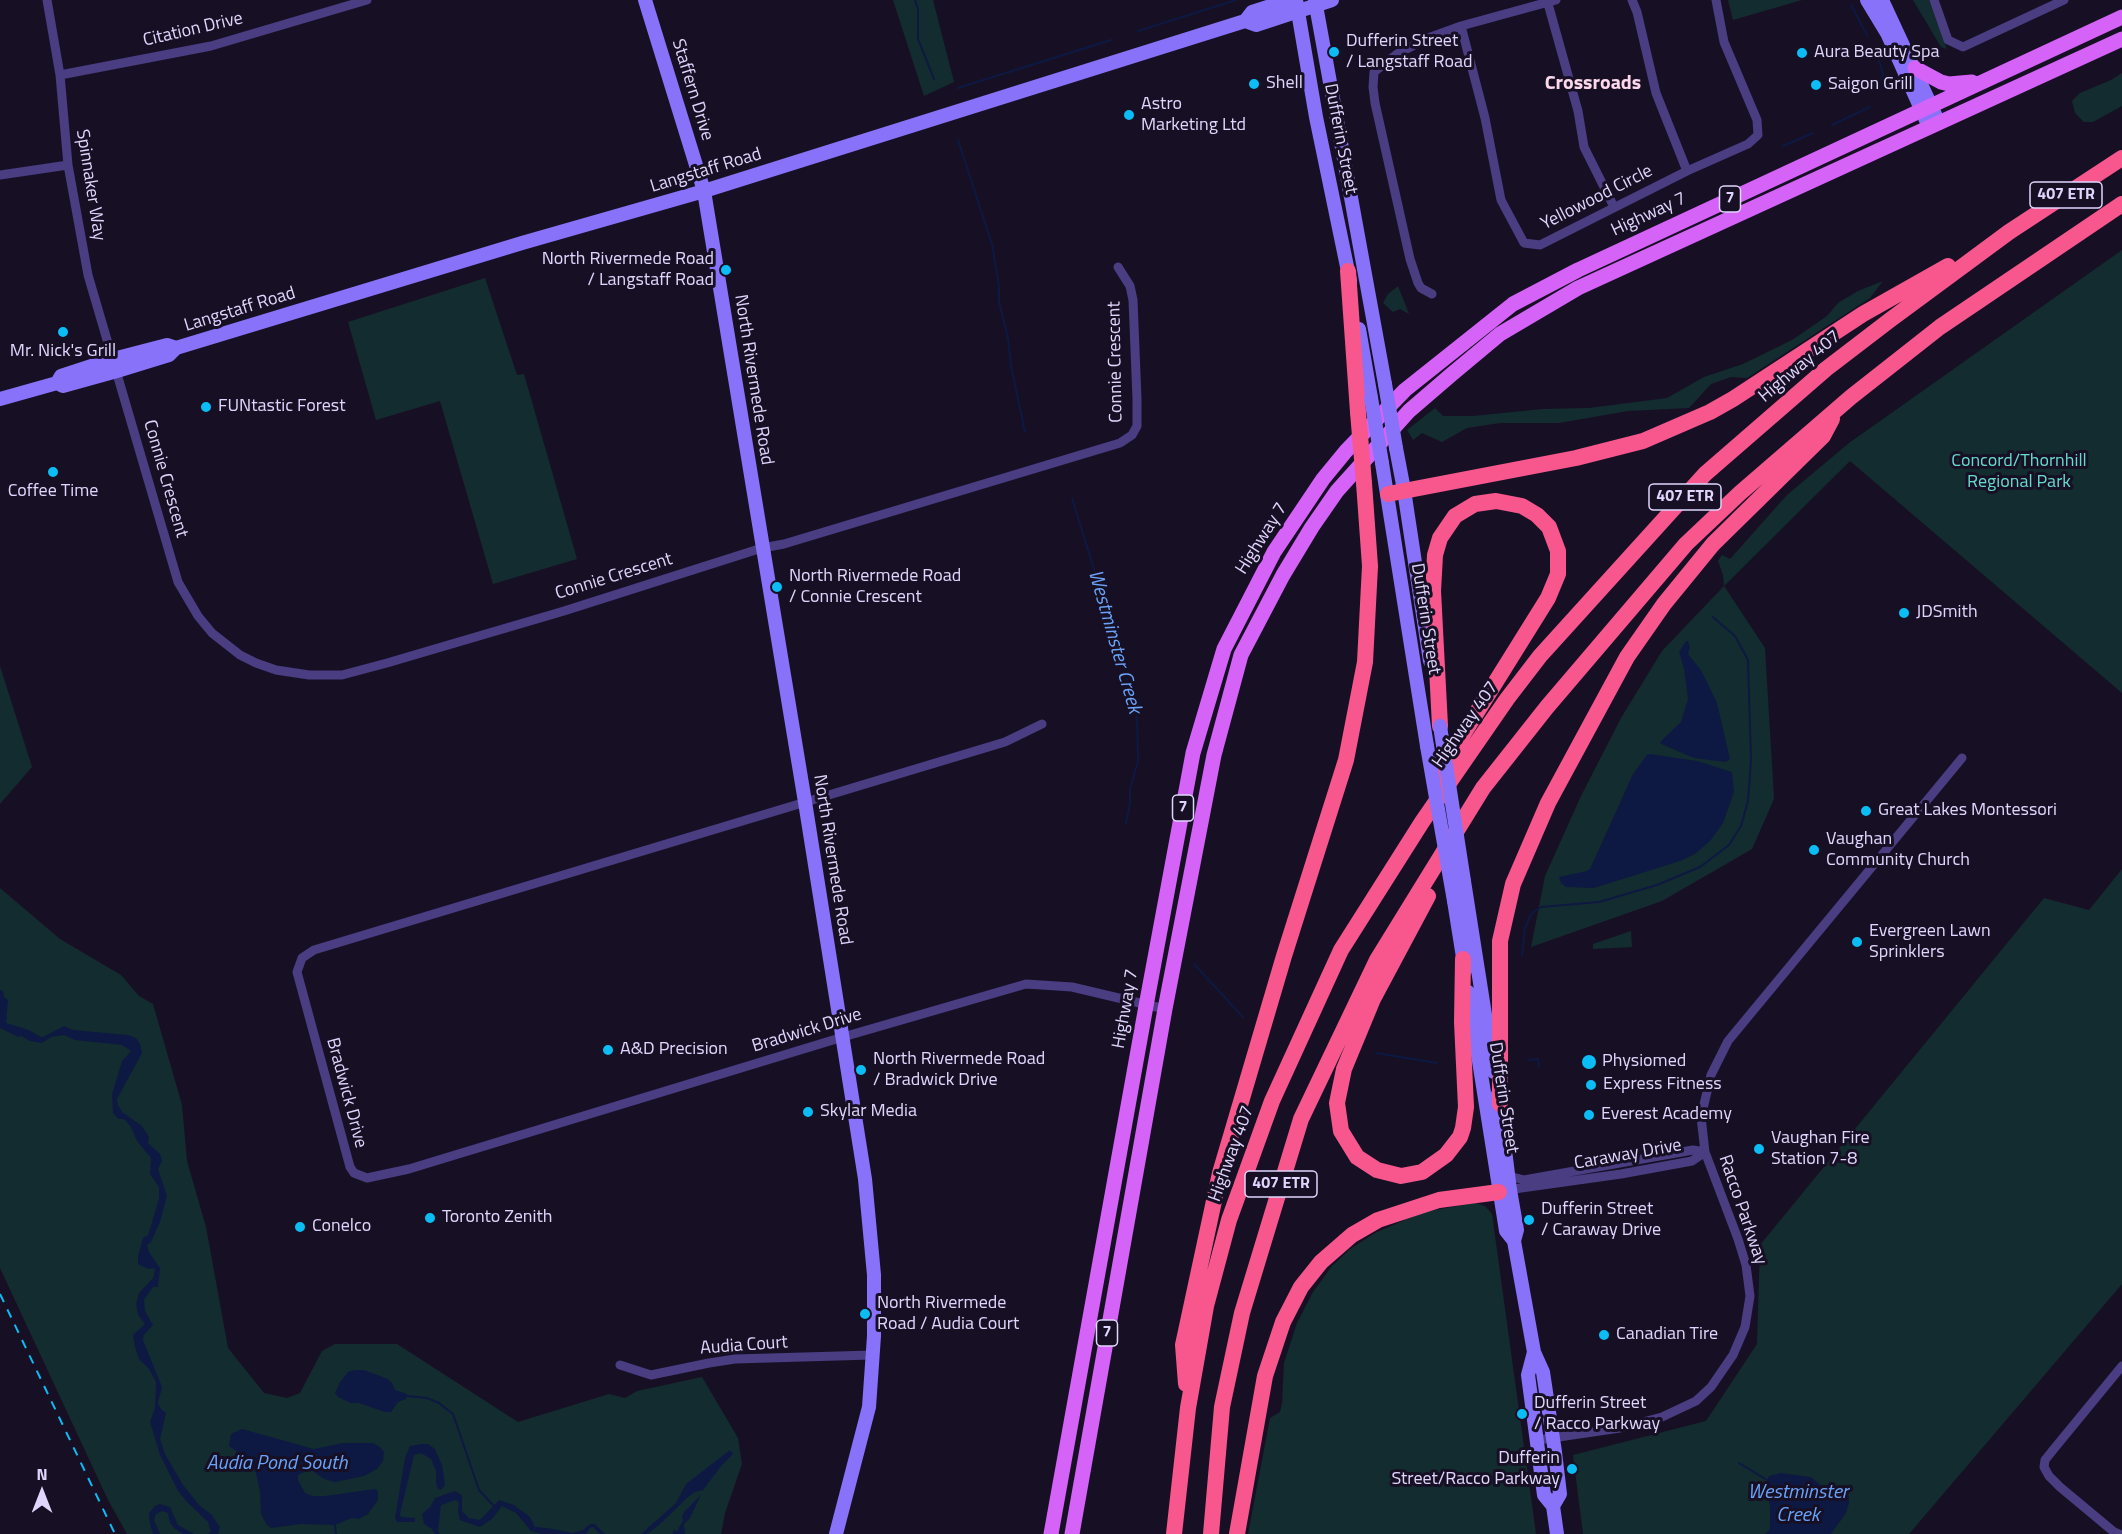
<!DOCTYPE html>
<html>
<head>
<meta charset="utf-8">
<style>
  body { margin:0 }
  #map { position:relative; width:2122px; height:1534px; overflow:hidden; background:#171025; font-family:"Titillium Web",sans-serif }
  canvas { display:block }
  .north { position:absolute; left:12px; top:1462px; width:60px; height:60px; -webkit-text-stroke:4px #171025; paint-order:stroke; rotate:0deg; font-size:16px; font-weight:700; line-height:24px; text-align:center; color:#e0d6fd }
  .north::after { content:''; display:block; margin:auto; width:21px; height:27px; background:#e0d6fd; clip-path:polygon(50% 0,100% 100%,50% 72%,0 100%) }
</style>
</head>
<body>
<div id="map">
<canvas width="2122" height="1534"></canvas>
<div class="north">N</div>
</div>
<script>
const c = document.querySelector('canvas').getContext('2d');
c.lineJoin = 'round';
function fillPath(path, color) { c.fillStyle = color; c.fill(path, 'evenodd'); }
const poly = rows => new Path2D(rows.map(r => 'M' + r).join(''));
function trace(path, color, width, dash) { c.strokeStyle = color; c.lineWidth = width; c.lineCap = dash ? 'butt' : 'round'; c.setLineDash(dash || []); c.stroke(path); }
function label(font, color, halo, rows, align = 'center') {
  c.font = font + ' "Titillium Web",sans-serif'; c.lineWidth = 6; c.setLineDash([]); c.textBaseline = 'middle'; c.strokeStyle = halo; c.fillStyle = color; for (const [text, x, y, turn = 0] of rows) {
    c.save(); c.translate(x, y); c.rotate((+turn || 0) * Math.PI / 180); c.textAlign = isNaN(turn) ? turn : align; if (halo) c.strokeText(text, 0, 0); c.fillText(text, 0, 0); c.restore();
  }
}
const green = poly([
  [893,0,933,0,954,82,924,96],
  [1728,0,1802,0,1733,20],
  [1913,0,1929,0,1947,49,1941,47],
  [2122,73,2122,106,2093,122,2084,122,2075,113,2072,101,2080,93,2111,80],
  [2122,250,2122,693,1850,461,1724,586,1765,648,1774,799,1752,849,1662,901,1531,947,1545,876,1581,796,1621,718,1662,651,1724,586,1723,575,1718,561,1722,555,1730,559,1787,495,1849,443],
  [485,278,517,375,524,374,577,559,493,584,440,401,376,420,348,322],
  [1883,281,1870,298,1747,378,1731,377,1711,384,1689,408,1628,411,1559,423,1500,423,1467,428,1442,442,1422,433,1413,440,1407,430,1435,408,1443,416,1473,416,1543,409,1589,408,1667,398,1704,377,1743,364,1792,340,1827,316,1838,303,1858,291],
  [1398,286,1409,314,1400,309,1393,312,1383,303,1388,294],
  [0,666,32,767,0,804],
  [2122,869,2122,1284,1909,1534,1583,1534,1573,1455,1706,1421,1757,1344,1760,1245,2044,898,2089,910],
  [0,888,60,939,121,975,139,996,153,1004,182,1105,187,1161,206,1227,228,1348,264,1393,287,1398,300,1393,322,1351,335,1344,397,1344,518,1422,609,1394,625,1398,637,1391,702,1377,738,1438,742,1464,725,1513,721,1534,127,1534,108,1500,0,1268],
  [1631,931,1632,947,1593,949,1593,944],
  [1475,1203,1485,1206,1492,1214,1536,1534,1248,1534,1270,1418,1280,1412,1282,1403,1284,1363,1297,1323,1313,1292,1332,1266,1350,1249,1375,1233,1423,1212]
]);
const water = poly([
  [1686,641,1688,641,1690,647,1688,654,1701,670,1717,703,1730,759,1726,762,1694,758,1661,744,1660,742,1681,722,1688,699,1684,669,1679,652],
  [1650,754,1697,761,1732,772,1734,792,1723,823,1710,841,1695,854,1680,861,1594,888,1566,887,1561,883,1559,877,1587,871,1590,869,1633,774,1647,755],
  [0,990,3,991,4,997,8,1000,6,1023,29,1030,39,1036,43,1037,64,1026,73,1030,128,1035,136,1038,140,1044,142,1053,117,1099,118,1105,122,1112,142,1126,149,1137,148,1143,160,1154,162,1161,158,1169,167,1196,160,1222,151,1242,147,1245,149,1252,160,1268,158,1287,153,1287,144,1300,145,1311,153,1325,144,1335,143,1340,162,1387,158,1403,161,1409,166,1413,160,1439,165,1454,183,1485,200,1506,211,1514,220,1527,218,1534,208,1534,211,1532,208,1522,187,1502,178,1491,160,1455,150,1422,155,1408,156,1382,149,1369,139,1359,135,1347,133,1335,145,1324,138,1315,136,1304,139,1293,153,1278,155,1271,154,1268,148,1269,138,1264,138,1256,143,1238,148,1235,150,1229,159,1198,159,1187,150,1174,151,1158,137,1141,131,1127,124,1119,118,1119,113,1113,112,1094,122,1061,131,1051,122,1045,75,1040,64,1035,51,1037,42,1043,30,1041,21,1036,18,1037,0,1028],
  [355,1370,364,1370,388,1379,392,1383,395,1390,407,1394,406,1399,398,1402,391,1412,385,1412,359,1403,351,1403,338,1397,335,1393,340,1382,348,1372],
  [242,1429,314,1449,343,1443,373,1443,380,1447,384,1452,383,1461,377,1469,364,1476,335,1482,324,1479,313,1471,304,1472,298,1475,298,1480,305,1493,313,1496,325,1496,375,1489,378,1491,378,1500,368,1514,359,1519,352,1518,335,1525,301,1524,271,1528,266,1524,261,1514,260,1492,256,1473,245,1457,229,1446,231,1434],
  [423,1444,428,1444,435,1449,442,1465,445,1485,441,1490,438,1489,436,1483,436,1471,431,1459,421,1453,414,1455,400,1514,401,1517,415,1518,415,1522,397,1522,395,1518,405,1458,410,1446],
  [730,1450,733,1454,722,1465,703,1490,695,1492,688,1497,659,1525,647,1534,641,1534,676,1503,686,1484],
  [1781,1473,1811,1477,1822,1486,1831,1485,1844,1490,1849,1497,1849,1503,1846,1513,1831,1534,1765,1534,1770,1529,1770,1505,1765,1486,1769,1476],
  [455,1491,462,1495,462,1511,469,1518,480,1520,499,1500,514,1505,530,1517,535,1527,547,1528,573,1533,583,1530,590,1524,595,1524,605,1534,600,1534,593,1527,590,1528,586,1534,541,1534,531,1531,516,1513,502,1506,492,1519,480,1527,460,1520,458,1512,459,1502,455,1500,441,1505,438,1531,440,1534,435,1534,432,1529,424,1524,422,1514,430,1507,435,1498],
  [701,1495,690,1518,684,1524,685,1534,672,1534,674,1530,677,1531,683,1521,682,1516,685,1511],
  [160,1504,170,1507,178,1525,194,1534,183,1534,174,1528,170,1523,168,1513,162,1511,156,1514,154,1520,160,1534,153,1534,150,1524,149,1513,155,1506]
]);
const stream = poly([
  [915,0,918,9,918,39,934,79],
  [1851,5,1867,35],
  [1138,31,1236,0],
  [1879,61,1883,74,1880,90],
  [958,88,1111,40],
  [1832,125,1870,107],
  [958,140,992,244,999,286,999,302,1008,338,1011,366,1025,432],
  [1783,146,1813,133],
  [1072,498,1100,589,1106,617,1127,679,1130,697,1137,713,1138,761,1130,789,1130,803,1126,823],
  [1522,956,1525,928,1531,914,1541,907,1599,902,1657,885,1700,867,1729,845,1741,826,1748,801,1751,760,1748,660,1735,636,1713,617],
  [1194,964,1243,1017],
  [1376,1053,1437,1063],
  [1528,1060,1538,1059,1539,1067],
  [407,1396,427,1398,439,1403,453,1414,479,1490,494,1506],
  [1739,1463,1767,1480],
  [335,1525,336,1534]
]);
const street = poly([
  [47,0,60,75,68,165,88,275,178,582,198,616,212,633,240,655,256,663,276,670,309,675,342,675,387,663,564,611,762,548,784,544,1120,443,1132,435,1137,426,1137,399,1133,300,1130,286,1118,267],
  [1547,0,1578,111,1584,147,1614,207],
  [1632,0,1637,12,1656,93,1687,171],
  [1934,0,1948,40,1963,47,2064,0],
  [1461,26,1485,118,1501,200,1524,243,1540,245,1687,171,1748,144,1758,135,1757,120,1724,42,1716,0],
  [60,75,211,46,367,0],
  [0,175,68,165],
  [1432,294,1421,288,1418,283,1410,259,1375,103,1373,87,1374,72,1397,54,1428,38,1461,26,1556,0],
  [1042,724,1005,742,314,950,302,958,297,972,350,1167,354,1173,367,1178,409,1169,843,1037,1026,984,1072,987,1165,1009],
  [1509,1176,1524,1180,1693,1150,1705,1152],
  [1507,1190,1621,1174,1692,1161,1705,1152],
  [620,1365,651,1375,709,1363,735,1359,872,1355],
  [1538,1440,1620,1428,1662,1417,1696,1401,1711,1387,1733,1355,1745,1327,1750,1296,1746,1265,1738,1239,1705,1152,1701,1117,1711,1075,1728,1041,1962,758],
  [2119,1534,2114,1532,2060,1487,2049,1476,2044,1467,2045,1460,2053,1450,2122,1366]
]);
const secondary = poly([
  [645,0,704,191,805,802,865,1179,874,1275,874,1336,869,1407,836,1534],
  [1296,0,1316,117,1350,281],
  [1315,0,1385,384],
  [1867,0,1887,33,1929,127],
  [1882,0,1939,123],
  [1245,21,1252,12,1289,0],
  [1359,329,1371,398],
  [57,383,61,376,113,359,167,345,176,348],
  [0,399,57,383,63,386,117,371,169,355,176,348,522,243,704,191,1245,21,1256,25,1332,0],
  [1396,448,1404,490,1430,661],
  [1382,463,1427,746],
  [1464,881,1494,1072],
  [1454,901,1465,970],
  [1468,992,1506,1231,1514,1241],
  [1498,1094,1510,1190,1517,1230,1514,1241,1534,1352,1543,1372,1555,1452,1560,1494,1553,1506],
  [1534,1352,1528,1375,1544,1495,1553,1506,1557,1534]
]);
const primary = poly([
  [1915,68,1941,82,1949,84,1972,82],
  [1051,1534,1146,1006,1193,753,1224,649,1274,552,1323,479,1346,451,1405,390,1513,304,1578,270,2122,17],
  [1072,1534,1165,1009,1214,755,1241,655,1283,575,1312,527,1337,491,1409,411,1452,374,1500,334,1578,288,2122,39]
]);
const highway = poly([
  [1348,271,1358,412],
  [1388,494,1576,458,1643,441,1710,412,1733,399,1863,314,1948,266],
  [1440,726,1433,591,1435,555,1440,538,1455,516,1475,504,1496,501,1522,506,1537,515,1549,527,1558,551,1558,574,1548,598,1457,744,1443,775],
  [1428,896,1373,999,1344,1069,1337,1103,1341,1131,1357,1157,1377,1170,1401,1176,1422,1172,1446,1155,1460,1137,1463,1128,1466,1107,1462,1022,1463,959],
  [1500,1104,1500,941,1513,884,1548,803,1627,657,1664,604,1713,544,1823,436,1832,419],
  [1186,1384,1183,1345,1220,1173,1284,956,1346,760,1365,662,1370,566,1364,483],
  [1174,1534,1188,1408,1206,1306,1229,1220,1272,1101,1341,950,1422,822,1507,699,1540,656,1705,474,1826,369,1890,320,2009,232,2122,158],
  [1211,1534,1222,1407,1242,1313,1301,1119,1377,960,1483,788,1547,707,1686,544,1740,493,1851,397,1940,327,2122,204],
  [1237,1534,1265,1376,1283,1322,1301,1287,1321,1262,1352,1235,1378,1220,1439,1200,1499,1192]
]);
const rail = poly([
  [0,1294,115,1534]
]);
const secondaryBridge = poly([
  [1385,384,1396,448],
  [1371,398,1382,463],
  [1440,726,1464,881],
  [1427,746,1454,901]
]);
const highwayBridge = poly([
  [1358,412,1364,483]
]);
const markers = [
  [1334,52,6,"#0cbcf4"],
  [1802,53,6,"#0cbcf4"],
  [1254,84,6,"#0cbcf4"],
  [1816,85,6,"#0cbcf4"],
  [1129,115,6,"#0cbcf4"],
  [726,270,6,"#0cbcf4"],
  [63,332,6,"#0cbcf4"],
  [206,407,6,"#0cbcf4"],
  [53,472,6,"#0cbcf4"],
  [777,587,6,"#0cbcf4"],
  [1904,613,6,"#0cbcf4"],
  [1866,811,6,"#0cbcf4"],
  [1814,850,6,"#0cbcf4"],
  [1857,942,6,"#0cbcf4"],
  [608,1050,6,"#0cbcf4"],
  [1589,1062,8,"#0cbcf4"],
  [861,1070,6,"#0cbcf4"],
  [1591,1085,6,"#0cbcf4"],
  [808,1112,6,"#0cbcf4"],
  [1589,1115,6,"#0cbcf4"],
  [1759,1149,6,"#0cbcf4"],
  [430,1218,6,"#0cbcf4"],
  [1529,1220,6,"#0cbcf4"],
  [300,1227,6,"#0cbcf4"],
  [865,1314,6,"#0cbcf4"],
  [1604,1335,6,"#0cbcf4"],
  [1522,1414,6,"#0cbcf4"],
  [1572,1469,6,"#0cbcf4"]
];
const shields = [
  [2066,195,72],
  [1730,199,21],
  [1685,497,72],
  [1183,808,21],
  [1281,1184,72],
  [1107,1333,21]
];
const shieldNames = [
  ["407 ETR",2066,195],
  ["7",1730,199],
  ["407 ETR",1685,497],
  ["7",1183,808],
  ["407 ETR",1281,1184],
  ["7",1107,1333]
];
const streetNames = [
  ["Citation Drive",193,30,-13],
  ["Staffern Drive",692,90,73],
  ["Dufferin Street",1340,139,79],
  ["Langstaff Road",706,171,-17],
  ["Spinnaker Way",90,185,81],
  ["Yellowood Circle",1597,198,-27],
  ["Highway 7",1649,215,-25],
  ["Langstaff Road",240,310,-17],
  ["Connie Crescent",1116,362,-91],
  ["Highway 407",1800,367,-40],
  ["North Rivermede Road",753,380,81],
  ["Connie Crescent",165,479,74],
  ["Highway 7",1262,539,-58],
  ["Connie Crescent",614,577,-17],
  ["Dufferin Street",1425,619,81],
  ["Highway 407",1466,725,-55],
  ["North Rivermede Road",832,860,81],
  ["Highway 7",1126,1009,-80],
  ["Bradwick Drive",807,1031,-17],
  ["Bradwick Drive",346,1093,75],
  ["Dufferin Street",1503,1098,81],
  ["Highway 407",1232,1154,-70],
  ["Caraway Drive",1628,1155,-10],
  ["Racco Parkway",1742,1210,71],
  ["Audia Court",744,1346,-4]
];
const poiNames = [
  ["Dufferin Street",1346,42],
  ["/ Langstaff Road",1346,63],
  ["Aura Beauty Spa",1814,53],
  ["Shell",1266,84],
  ["Saigon Grill",1828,85],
  ["Astro",1141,105],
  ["Marketing Ltd",1141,126],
  ["North Rivermede Road",714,260,"right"],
  ["/ Langstaff Road",714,281,"right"],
  ["Mr. Nick's Grill",63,352,"center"],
  ["FUNtastic Forest",218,407],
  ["Coffee Time",53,492,"center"],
  ["North Rivermede Road",789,577],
  ["/ Connie Crescent",789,598],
  ["JDSmith",1916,613],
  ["Great Lakes Montessori",1878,811],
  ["Vaughan",1826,840],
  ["Community Church",1826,861],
  ["Evergreen Lawn",1869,932],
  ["Sprinklers",1869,953],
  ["A&D Precision",620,1050],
  ["North Rivermede Road",873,1060],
  ["/ Bradwick Drive",873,1081],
  ["Physiomed",1602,1062],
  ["Express Fitness",1603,1085],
  ["Skylar Media",820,1112],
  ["Everest Academy",1601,1115],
  ["Vaughan Fire",1771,1139],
  ["Station 7-8",1771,1160],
  ["Dufferin Street",1541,1210],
  ["/ Caraway Drive",1541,1231],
  ["Toronto Zenith",442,1218],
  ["Conelco",312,1227],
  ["North Rivermede",877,1304],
  ["Road / Audia Court",877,1325],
  ["Canadian Tire",1616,1335],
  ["Dufferin Street",1534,1404],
  ["/ Racco Parkway",1534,1425],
  ["Dufferin",1560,1459,"right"],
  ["Street/Racco Parkway",1560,1480,"right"]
];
const parkNames = [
  ["Concord/Thornhill",2019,462],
  ["Regional Park",2019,483]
];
const neighbourhoodNames = [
  ["Crossroads",1593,84]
];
const waterNames = [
  ["Westminster Creek",1114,642,74],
  ["Audia Pond South",277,1464],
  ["Westminster",1798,1493],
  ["Creek",1798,1516]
];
fillPath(green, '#132c2f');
fillPath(water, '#0d1942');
trace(stream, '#0d1942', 2);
trace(street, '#4a3d82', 9);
trace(secondary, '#8872f9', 14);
trace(primary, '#d563f8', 15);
trace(highway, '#f7578d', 16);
trace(rail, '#0cbcf4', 2, [9, 8]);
trace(secondaryBridge, '#8872f9', 14);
trace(highwayBridge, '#f7578d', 16);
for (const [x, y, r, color] of markers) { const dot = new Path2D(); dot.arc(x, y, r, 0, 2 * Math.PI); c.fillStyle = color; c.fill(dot); trace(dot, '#171025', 2); }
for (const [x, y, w] of shields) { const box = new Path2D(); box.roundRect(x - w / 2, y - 13, w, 26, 4.5); c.fillStyle = '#171025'; c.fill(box); trace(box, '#e0d6fd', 1.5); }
label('bold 16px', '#e0d6fd', null, shieldNames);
label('18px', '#e0d6fd', '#171025', streetNames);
label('18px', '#e0d6fd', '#171025', poiNames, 'left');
label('18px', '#65dbce', '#171025', parkNames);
label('bold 20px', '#fdd8eb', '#171025', neighbourhoodNames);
label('italic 20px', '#69a2f8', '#171025', waterNames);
</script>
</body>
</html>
